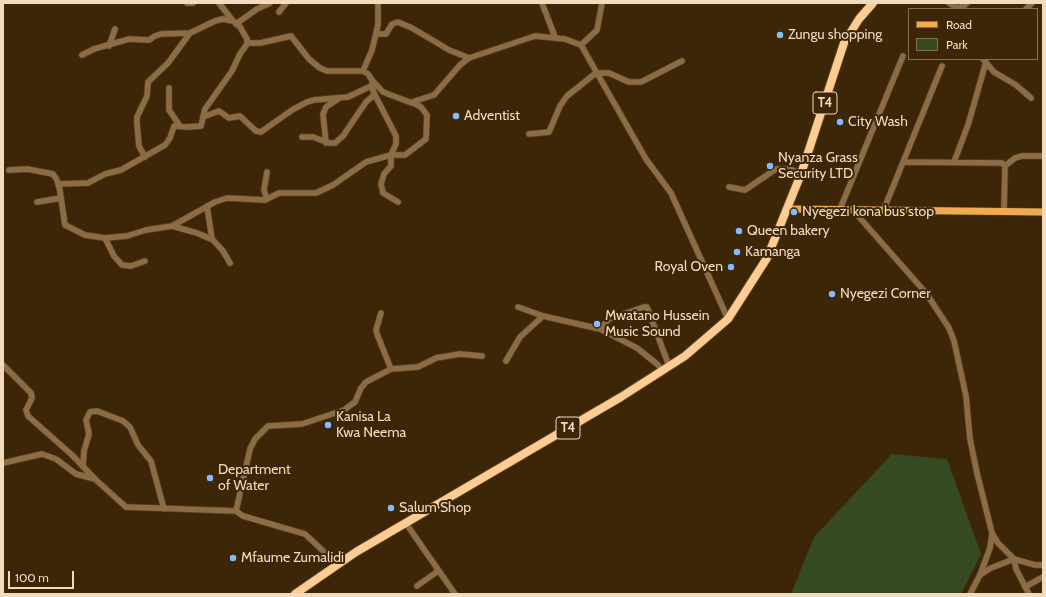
<!DOCTYPE html>
<html>
<head>
<meta charset="utf-8">
<style>
  body { margin:0 }
  #map { position:relative; width:1046px; height:597px; overflow:hidden; background:#3c2607; font-family:Cabin,sans-serif }
  canvas { display:block }
  .frame { position:absolute; inset:0; border:4px solid #f2dabe; pointer-events:none }
  .legend { position:absolute; left:908px; top:8px; width:130px; height:52px; box-sizing:border-box; background:#3c2607; border:1px solid #856e50; margin:0; padding:5px 7px; list-style:none; font-size:12px; color:#f2dabe }
  .legend li { display:flex; align-items:center; gap:8px; height:20px }
  .legend b { width:20px; border:1px solid #856e50 }
  .scale { position:absolute; left:8px; top:571px; width:66px; height:18px; box-sizing:border-box; border:2px solid #f2dabe; border-top:0; padding-left:5px; font-size:12px; line-height:14px; white-space:nowrap; color:#f2dabe; -webkit-text-stroke:3px #3c2607; paint-order:stroke }
</style>
</head>
<body>
<div id="map">
<canvas width="1046" height="597"></canvas>
<div class="frame"></div>
<ul class="legend">
<li><b style="height:5px;background:#eeab52"></b>Road</li>
<li><b style="height:11px;background:#364a23"></b>Park</li>
</ul>
<div class="scale">100 m</div>
</div>
<script>
const c = document.querySelector('canvas').getContext('2d');
c.lineJoin = 'round';
function fillPath(path, color) { c.fillStyle = color; c.fill(path, 'evenodd'); }
const poly = rows => new Path2D(rows.map(r => 'M' + r).join(''));
function trace(path, color, width, dash) { c.strokeStyle = color; c.lineWidth = width; c.lineCap = dash ? 'butt' : 'round'; c.setLineDash(dash || []); c.stroke(path); }
function label(font, color, halo, rows, align = 'center') {
  c.font = font + ' Cabin,sans-serif'; c.lineWidth = 4; c.setLineDash([]); c.textBaseline = 'middle'; c.strokeStyle = halo; c.fillStyle = color; for (const [text, x, y, turn = 0] of rows) {
    c.save(); c.translate(x, y); c.rotate((+turn || 0) * Math.PI / 180); c.textAlign = isNaN(turn) ? turn : align; if (halo) c.strokeText(text, 0, 0); c.fillText(text, 0, 0); c.restore();
  }
}
const green = poly([
  [892,454,947,459,981,554,961,594,791,594,814,537]
]);
const minor = poly([
  [187,3,193,3],
  [219,3,233,21],
  [542,3,555,37],
  [949,3,957,8,964,6,967,3],
  [1026,9,1032,3],
  [279,12,286,3],
  [236,24,257,9,270,3],
  [376,34,386,34,392,24,398,22,412,28,449,50,469,58],
  [581,45,597,30,602,3],
  [109,46,115,29],
  [983,59,994,72,1016,85,1031,98],
  [363,71,372,50,378,25,378,3],
  [372,80,383,92,412,103],
  [169,88,169,110,180,126],
  [203,117,219,111,229,118,240,116,256,131,261,132,292,110,307,102,314,100,348,97,371,86],
  [529,134,549,132,560,106,567,96,596,73,609,73,629,82,641,82,682,61],
  [302,137,313,137,329,143,335,143,343,136,366,102,374,95],
  [326,143,323,114,326,107,338,99],
  [145,157,139,146,137,124,137,117,147,96,148,82,168,63,190,33],
  [903,162,1002,163,1005,166,1004,211],
  [954,162,968,125,986,62],
  [1005,166,1015,158,1022,156,1043,156],
  [9,170,27,169,53,174,57,180,60,191,65,225,85,235,105,238,127,236,146,230,172,226,215,202,227,198,265,200,279,193,316,193,333,185,366,162,391,155,396,144,396,136,373,91,372,80,368,74,363,71,327,71,320,68,309,59,291,36,260,43,247,43],
  [59,184,88,183,105,174,121,170,165,145,170,138,174,126,187,127,201,126,205,109,232,71,240,54,247,44,247,39,240,27,233,21,223,19,215,21,190,33,161,34,155,36,149,40,129,39,94,49,82,55],
  [729,187,745,190,776,169,790,169,801,174],
  [267,199,264,190,267,172],
  [37,202,61,198],
  [398,202,383,193,381,184,384,174,391,166,391,155,405,155,426,139,427,115,421,107,412,102,434,95,460,65,469,58,535,36,565,39,581,45,646,159,671,193,728,319],
  [207,206,212,239,223,251,230,263],
  [840,209,903,56],
  [852,209,926,293,949,328,954,341,966,396,970,439,977,473,992,533,998,543,1014,559,1035,565,1043,565],
  [884,209,942,66],
  [172,226,197,233,213,240],
  [105,238,114,256,122,265,131,266,145,261],
  [518,307,543,316],
  [381,313,376,330,377,334,391,369],
  [600,329,609,319,644,307,647,307,669,366],
  [506,361,520,337,543,316,600,329,637,348,657,364,662,370],
  [3,365,31,393,32,398,26,410,28,416,72,455,96,480,126,507,236,511,243,516,305,534,337,564],
  [3,463,42,454,56,459,76,474,95,479],
  [83,466,84,451,89,434,86,420,90,412,97,411,123,421,130,427,138,445,151,461,164,509],
  [236,511,250,449,255,439,268,426,302,424,344,410,355,402,361,388,366,382,391,369,418,367,436,358,460,354,482,356],
  [405,522,455,594],
  [980,575,990,548,992,534],
  [417,586,438,571],
  [1025,587,1043,577],
  [970,594,980,575,991,568,1014,559,1016,569,1029,594]
]);
const major = poly([
  [788,209,1043,212]
]);
const highway = poly([
  [295,594,356,552,621,397,685,356,728,319,767,258,801,174,844,43,859,19,873,3]
]);
const markers = [
  [780,35,4,"#82bcfa"],
  [456,116,4,"#82bcfa"],
  [840,122,4,"#82bcfa"],
  [770,166,4,"#82bcfa"],
  [794,212,4,"#82bcfa"],
  [739,231,4,"#82bcfa"],
  [737,252,4,"#82bcfa"],
  [731,267,4,"#82bcfa"],
  [832,294,4,"#82bcfa"],
  [597,324,4,"#82bcfa"],
  [328,425,4,"#82bcfa"],
  [210,478,4,"#82bcfa"],
  [391,508,4,"#82bcfa"],
  [233,558,4,"#82bcfa"]
];
const shields = [
  [825,103,24],
  [568,428,24]
];
const shieldNames = [
  ["T4",825,103],
  ["T4",568,428]
];
const poiNames = [
  ["Zungu shopping",788,35],
  ["Adventist",464,116],
  ["City Wash",848,122],
  ["Nyanza Grass",778,158],
  ["Security LTD",778,174],
  ["Nyegezi kona bus stop",802,212],
  ["Queen bakery",747,231],
  ["Kamanga",745,252],
  ["Royal Oven",723,267,"right"],
  ["Nyegezi Corner",840,294],
  ["Mwatano Hussein",605,316],
  ["Music Sound",605,332],
  ["Kanisa La",336,417],
  ["Kwa Neema",336,433],
  ["Department",218,470],
  ["of Water",218,486],
  ["Salum Shop",399,508],
  ["Mfaume Zumalidi",241,558]
];
fillPath(green, '#364a23');
trace(minor, '#594324', 7);
trace(major, '#594324', 8);
trace(highway, '#594324', 10);
trace(minor, '#8c6c44', 5.5);
trace(major, '#eeab52', 7);
trace(highway, '#fdcc92', 8);
for (const [x, y, r, color] of markers) { const dot = new Path2D(); dot.arc(x, y, r, 0, 2 * Math.PI); c.fillStyle = color; c.fill(dot); trace(dot, '#3c2607', 1.5); }
for (const [x, y, w] of shields) { const box = new Path2D(); box.roundRect(x - w / 2, y - 11, w, 22, 3); c.fillStyle = '#3c2607'; c.fill(box); trace(box, '#f2dabe', 1); }
label('bold 13px', '#f2dabe', null, shieldNames);
label('14px', '#f2dabe', '#3c2607', poiNames, 'left');
</script>
</body>
</html>
